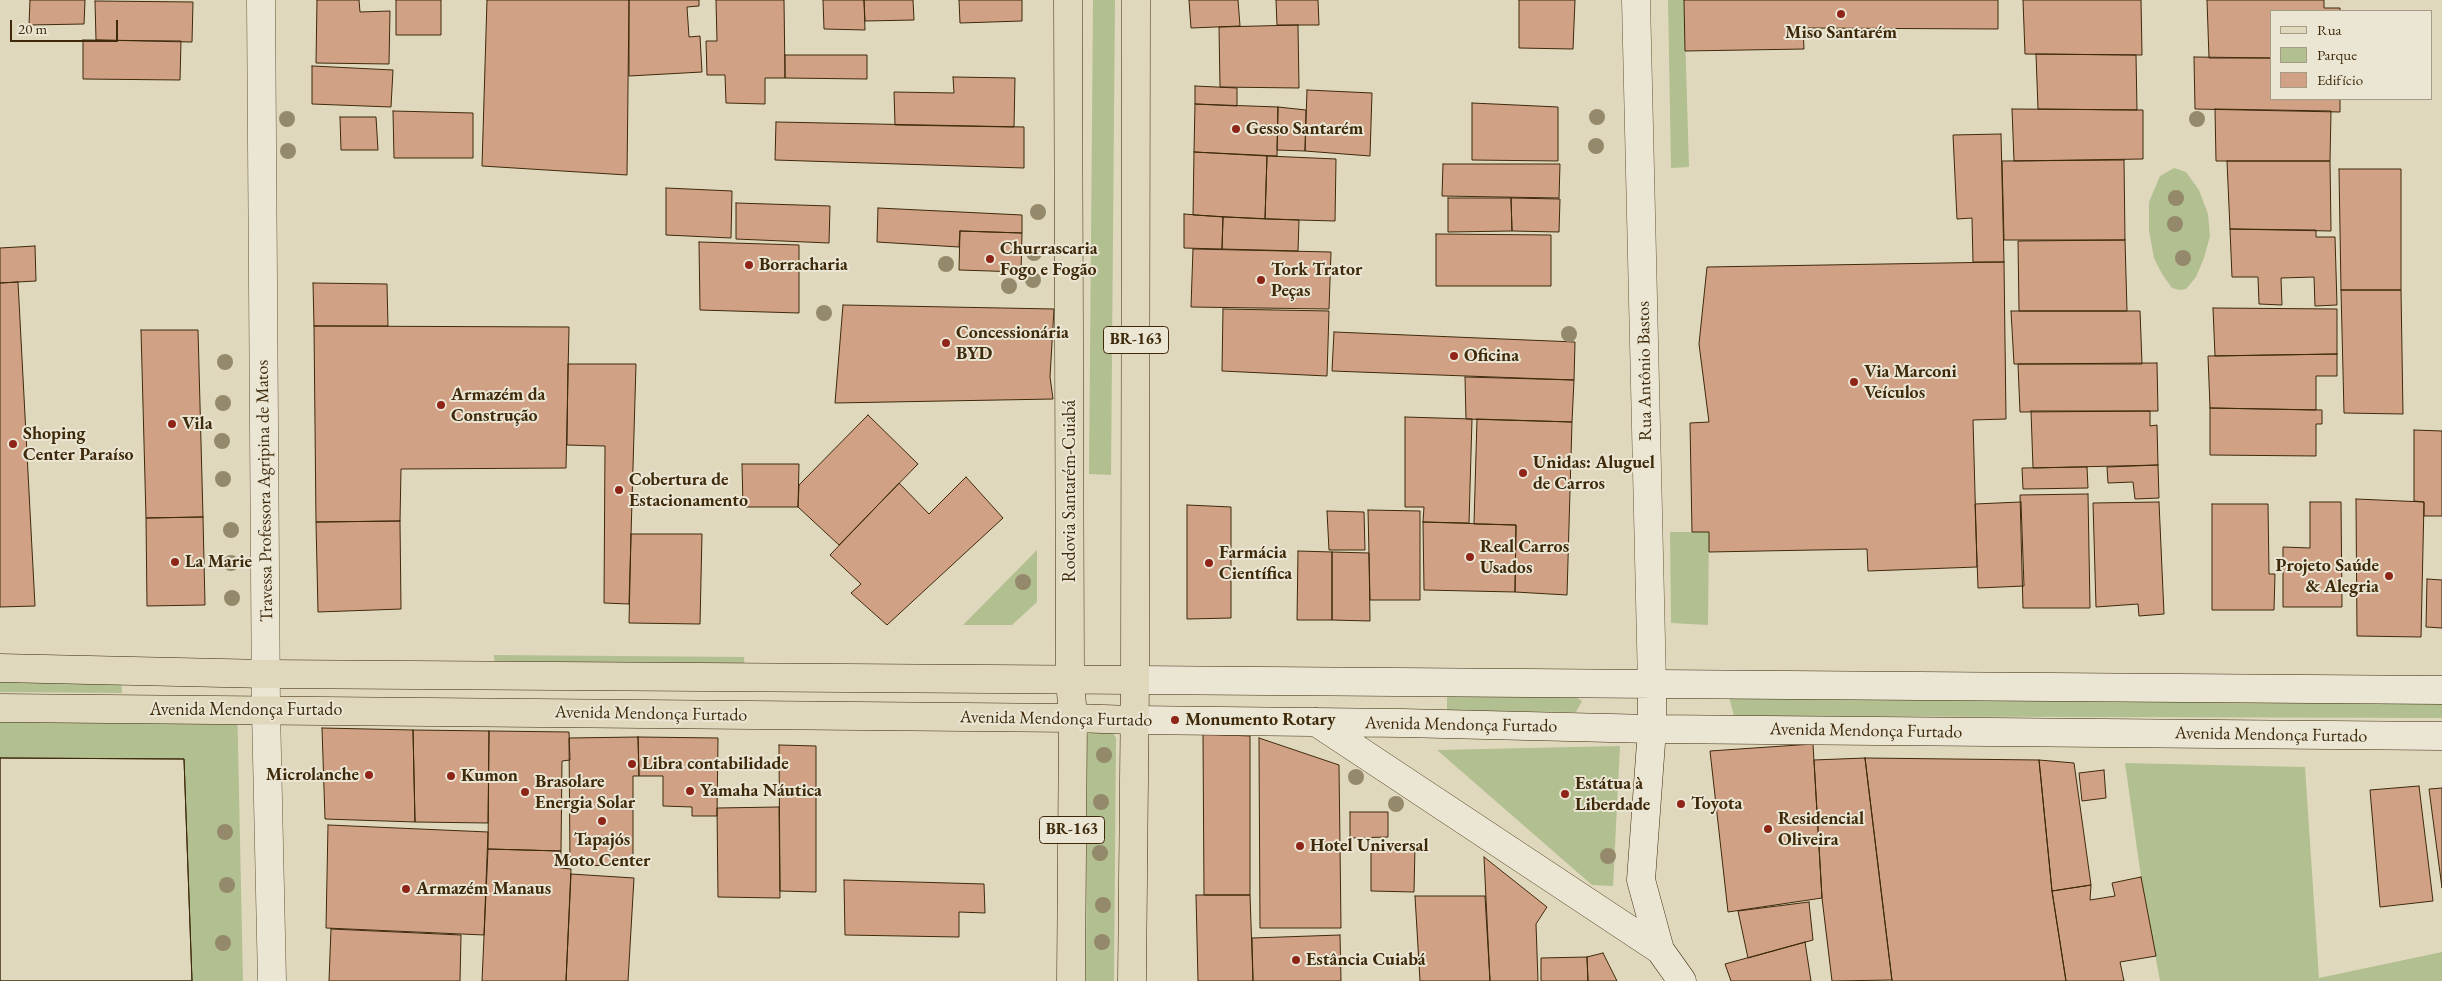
<!DOCTYPE html>
<html>
<head>
<meta charset="utf-8">
<style>
  body { margin:0 }
  #map { position:relative; width:2442px; height:981px; overflow:hidden; background:#e0d8bd; font-family:"EB Garamond",serif }
  canvas { display:block }
  .legend { position:absolute; left:2270px; top:10px; width:162px; height:90px; box-sizing:border-box; background:#ebe6d4; border:1px solid #a69b84; margin:0; padding:6px 9px; list-style:none; font-size:15px; color:#3e2a0b }
  .legend li { display:flex; align-items:center; gap:10px; height:25px }
  .legend b { width:25px; border:1px solid #a69b84 }
  .scale { position:absolute; left:10px; top:20px; width:108px; height:22px; box-sizing:border-box; border:2px solid #3e2a0b; border-top:0; padding-left:6px; font-size:15px; line-height:18px; white-space:nowrap; color:#3e2a0b; -webkit-text-stroke:4px #ebe6d4; paint-order:stroke }
</style>
</head>
<body>
<div id="map">
<canvas width="2442" height="981"></canvas>
<ul class="legend">
<li><b style="height:6px;background:#e0d8bd"></b>Rua</li>
<li><b style="height:14px;background:#b2bf91"></b>Parque</li>
<li><b style="height:14px;background:#d1a186"></b>Edifício</li>
</ul>
<div class="scale">20 m</div>
</div>
<script>
const c = document.querySelector('canvas').getContext('2d');
c.lineJoin = 'round';
function fillPath(path, color) { c.fillStyle = color; c.fill(path, 'evenodd'); }
const poly = rows => new Path2D(rows.map(r => 'M' + r).join(''));
function trace(path, color, width, dash) { c.strokeStyle = color; c.lineWidth = width; c.lineCap = dash ? 'butt' : 'round'; c.setLineDash(dash || []); c.stroke(path); }
function label(font, color, halo, rows, align = 'center') {
  c.font = font + ' "EB Garamond",serif'; c.lineWidth = 4; c.setLineDash([]); c.textBaseline = 'middle'; c.strokeStyle = halo; c.fillStyle = color; for (const [text, x, y, turn = 0] of rows) {
    c.save(); c.translate(x, y); c.rotate((+turn || 0) * Math.PI / 180); c.textAlign = isNaN(turn) ? turn : align; if (halo) c.strokeText(text, 0, 0); c.fillText(text, 0, 0); c.restore();
  }
}
const green = poly([
  [1093,0,1115,0,1111,475,1089,474],
  [1668,0,1684,0,1689,167,1671,168],
  [2174,168,2186,172,2199,190,2208,214,2210,236,2204,258,2196,277,2186,289,2180,290,2172,288,2162,274,2154,258,2149,231,2149,202,2160,176],
  [1670,532,1709,532,1708,625,1671,623],
  [1037,550,1037,602,1012,625,963,625],
  [494,655,744,657,745,671,495,668],
  [0,677,121,679,122,693,0,692],
  [1447,692,1570,693,1582,701,1576,712,1447,711],
  [0,697,237,697,243,981,192,981,184,759,0,758],
  [1729,697,2442,704,2442,718,1734,716],
  [1092,729,1112,731,1116,738,1114,981,1086,981,1087,736],
  [1620,746,1613,886,1592,885,1437,750],
  [2125,763,2305,767,2319,978,2442,952,2442,981,2160,981,2141,877]
]);
const building = poly([
  [30,0,85,0,84,24,29,25,30,0],
  [317,0,359,0,360,12,390,11,389,64,316,63,317,0],
  [396,0,441,0,441,35,396,35,396,0],
  [487,0,629,0,627,175,482,166,487,0],
  [629,0,699,0,699,6,687,7,689,37,700,36,702,72,629,76,629,0],
  [716,0,784,0,785,78,765,78,765,104,726,103,725,75,707,75,706,41,717,41,716,0],
  [823,0,864,0,865,30,824,29,823,0],
  [864,0,913,0,914,20,865,21,864,0],
  [959,0,1022,0,1022,21,960,23,959,0],
  [1189,0,1238,0,1240,26,1191,28,1189,0],
  [1276,0,1318,0,1319,25,1277,25,1276,0],
  [1519,0,1575,0,1573,49,1519,48,1519,0],
  [1684,0,1998,0,1998,29,1803,28,1804,49,1685,51,1684,0],
  [2023,0,2141,0,2142,55,2025,54,2023,0],
  [2207,0,2324,0,2324,8,2340,8,2340,11,2271,11,2271,58,2209,58,2207,0],
  [95,1,193,2,192,42,96,40,95,1],
  [1298,25,1299,88,1220,87,1219,27,1298,25],
  [83,40,181,41,180,80,83,79,83,40],
  [2036,54,2136,55,2137,110,2038,109,2036,54],
  [785,55,867,55,867,79,785,78,785,55],
  [2194,57,2271,58,2271,99,2340,99,2340,112,2195,109,2194,57],
  [312,66,393,70,391,107,312,104,312,66],
  [953,77,1015,78,1014,127,895,125,894,92,954,93,953,77],
  [1195,86,1237,88,1237,106,1195,104,1195,86],
  [1307,90,1372,93,1370,156,1305,151,1307,90],
  [1472,103,1558,107,1558,161,1472,160,1472,103],
  [1195,104,1278,107,1277,156,1194,152,1195,104],
  [1278,107,1306,110,1305,151,1277,150,1278,107],
  [2012,109,2143,110,2143,159,2014,161,2012,109],
  [2215,109,2331,111,2330,161,2216,161,2215,109],
  [393,111,473,113,473,158,394,158,393,111],
  [340,117,376,117,378,150,341,150,340,117],
  [776,122,1024,127,1024,168,775,160,776,122],
  [2001,134,2004,262,1973,262,1972,218,1957,219,1953,135,2001,134],
  [1194,152,1267,156,1265,219,1193,215,1194,152],
  [1267,156,1336,159,1335,221,1265,219,1267,156],
  [2124,160,2125,240,2004,240,2002,161,2124,160],
  [2227,161,2330,161,2331,231,2230,229,2227,161],
  [1443,164,1560,164,1559,198,1442,196,1443,164],
  [2339,169,2401,169,2401,290,2341,290,2339,169],
  [666,188,732,191,731,238,666,235,666,188],
  [1448,198,1511,198,1512,231,1448,232,1448,198],
  [1511,198,1560,199,1559,232,1512,231,1511,198],
  [736,203,830,206,829,243,736,239,736,203],
  [878,208,1022,215,1022,233,960,231,959,247,877,242,878,208],
  [1184,214,1223,217,1222,249,1184,248,1184,214],
  [1223,217,1299,220,1298,251,1222,249,1223,217],
  [2230,229,2316,230,2316,237,2335,237,2337,305,2315,306,2314,277,2281,278,2282,305,2259,304,2258,277,2232,277,2230,229],
  [960,231,1022,233,1021,272,959,270,960,231],
  [1436,234,1551,235,1551,286,1436,286,1436,234],
  [2125,240,2127,311,2019,311,2018,241,2125,240],
  [699,242,799,245,799,313,700,310,699,242],
  [35,246,36,281,0,283,0,248,35,246],
  [1193,249,1331,252,1329,309,1191,307,1193,249],
  [2004,262,2006,419,1973,420,1977,567,1868,571,1867,549,1709,552,1709,532,1692,532,1690,423,1709,422,1699,344,1707,267,2004,262],
  [18,282,35,606,0,607,0,283,18,282],
  [313,283,387,284,388,326,314,326,313,283],
  [2341,290,2401,290,2403,414,2344,413,2341,290],
  [843,305,1054,309,1050,377,1053,399,835,403,843,305],
  [2213,308,2337,309,2337,354,2215,356,2213,308],
  [1223,309,1329,311,1327,376,1222,371,1223,309],
  [2011,311,2140,311,2142,364,2014,364,2011,311],
  [314,326,569,327,566,468,401,469,400,521,316,522,314,326],
  [141,330,198,330,203,517,146,518,141,330],
  [1334,332,1575,342,1574,380,1332,371,1334,332],
  [2337,354,2337,376,2316,376,2316,410,2210,408,2208,356,2337,354],
  [2157,363,2158,411,2020,412,2018,364,2157,363],
  [568,364,636,364,629,604,604,603,605,446,567,445,568,364],
  [1465,377,1574,380,1572,422,1466,419,1465,377],
  [2210,408,2322,410,2322,424,2316,424,2316,456,2210,455,2210,408],
  [2031,411,2150,411,2150,426,2157,425,2158,465,2033,468,2031,411],
  [868,415,918,464,839,545,798,507,799,485,868,415],
  [1405,417,1472,419,1469,523,1423,522,1424,507,1405,507,1405,417],
  [1477,419,1572,422,1567,595,1515,592,1516,525,1474,524,1477,419],
  [2414,430,2442,431,2442,516,2424,516,2424,502,2414,501,2414,430],
  [742,464,799,464,798,507,743,507,742,464],
  [2158,465,2159,498,2135,499,2133,482,2108,483,2107,467,2158,465],
  [2087,467,2088,488,2023,489,2022,468,2087,467],
  [966,477,1003,518,887,625,851,593,861,584,830,555,899,483,929,514,966,477],
  [2088,494,2090,608,2023,608,2020,495,2088,494],
  [2356,499,2424,502,2421,637,2357,636,2356,499],
  [2021,502,2024,586,1978,588,1975,504,2021,502],
  [2159,502,2164,614,2139,616,2138,604,2096,607,2093,503,2159,502],
  [2310,502,2341,502,2342,607,2283,607,2283,547,2310,548,2310,502],
  [2212,504,2268,504,2269,574,2275,574,2274,610,2212,610,2212,504],
  [1187,505,1231,507,1231,618,1187,619,1187,505],
  [1368,510,1420,511,1420,600,1370,600,1368,510],
  [1327,511,1364,512,1365,550,1329,550,1327,511],
  [203,517,205,605,147,606,146,518,203,517],
  [400,521,401,609,318,612,316,522,400,521],
  [1423,522,1516,525,1515,592,1424,590,1423,522],
  [631,534,702,534,700,624,629,623,631,534],
  [1298,551,1332,552,1332,620,1297,620,1298,551],
  [1332,552,1369,553,1370,621,1332,620,1332,552],
  [2427,579,2442,580,2442,628,2426,627,2427,579],
  [322,728,413,730,415,822,325,819,322,728],
  [413,730,489,731,488,823,415,822,413,730],
  [489,731,569,732,570,760,562,761,561,851,488,849,489,731],
  [1203,734,1250,736,1250,895,1204,895,1203,734],
  [638,737,718,738,717,816,692,816,692,807,663,806,663,776,639,776,638,737],
  [638,737,639,776,633,776,633,866,570,865,569,738,638,737],
  [1259,738,1339,765,1341,928,1260,928,1259,738],
  [1813,744,1822,898,1728,912,1710,751,1813,744],
  [779,745,816,746,816,892,780,891,779,745],
  [0,758,184,759,192,981,0,981,0,758],
  [0,758,184,759,192,981,0,981,0,758],
  [1865,758,2039,760,2052,891,2066,981,1892,981,1865,758],
  [1865,758,1892,980,1832,981,1822,898,1814,760,1865,758],
  [2039,760,2074,763,2091,885,2052,891,2039,760],
  [2104,770,2106,798,2082,801,2079,773,2104,770],
  [2419,786,2433,901,2380,907,2370,790,2419,786],
  [2442,788,2442,888,2429,789,2442,788],
  [779,807,780,898,718,897,717,808,779,807],
  [1350,812,1388,812,1388,837,1350,838,1350,812],
  [328,825,488,832,484,935,326,928,328,825],
  [1371,845,1415,846,1414,892,1371,891,1371,845],
  [488,849,561,851,560,868,571,869,566,981,482,981,488,849],
  [1484,857,1547,907,1536,924,1538,981,1490,981,1484,857],
  [571,874,634,878,628,981,566,981,571,874],
  [2141,877,2156,956,2120,962,2124,981,2066,981,2052,891,2091,885,2090,900,2115,896,2112,883,2141,877],
  [844,880,984,884,985,913,959,912,959,937,845,935,844,880],
  [1196,895,1250,895,1253,981,1198,981,1196,895],
  [1415,896,1485,896,1490,981,1420,981,1415,896],
  [1809,902,1813,940,1748,958,1738,911,1809,902],
  [331,929,461,935,460,981,329,981,331,929],
  [1340,935,1341,981,1253,981,1252,938,1340,935],
  [1805,942,1811,981,1731,981,1725,964,1805,942],
  [1603,953,1617,981,1588,981,1587,957,1603,953],
  [1587,957,1588,981,1541,981,1541,958,1587,957]
]);
const street = poly([
  [261,0,266,710,272,981],
  [1636,0,1652,684]
]);
const secondary = poly([
  [1135,680,2442,690],
  [1652,684,1652,729,1641,880,1660,950],
  [1133,720,1402,723,1652,729,2442,736],
  [1316,722,1660,950,1682,981]
]);
const primary = poly([
  [0,668,267,674,1135,680],
  [0,708,1073,718,1133,720]
]);
const highway = poly([
  [1068,0,1070,679,1073,718,1071,981],
  [1132,981,1135,680,1136,0]
]);
const trees = [
  [1597,117],
  [287,119],
  [2197,119],
  [1596,146],
  [288,151],
  [2176,198],
  [1038,212],
  [2175,224],
  [1034,253],
  [2183,258],
  [946,264],
  [1033,280],
  [1009,286],
  [824,313],
  [1569,334],
  [225,362],
  [223,403],
  [222,441],
  [223,479],
  [231,530],
  [231,563],
  [1023,582],
  [232,598],
  [1104,755],
  [1356,777],
  [1101,802],
  [1396,804],
  [225,832],
  [1100,853],
  [1608,856],
  [227,885],
  [1103,905],
  [1102,942],
  [223,943]
];
const markers = [
  [1841,14,5,"#8f2418"],
  [1236,129,5,"#8f2418"],
  [990,259,5,"#8f2418"],
  [749,265,5,"#8f2418"],
  [1261,280,5,"#8f2418"],
  [946,343,5,"#8f2418"],
  [1454,356,5,"#8f2418"],
  [1854,382,5,"#8f2418"],
  [441,405,5,"#8f2418"],
  [172,424,5,"#8f2418"],
  [13,444,5,"#8f2418"],
  [1523,473,5,"#8f2418"],
  [619,490,5,"#8f2418"],
  [1470,557,5,"#8f2418"],
  [175,562,5,"#8f2418"],
  [1209,563,5,"#8f2418"],
  [2389,576,5,"#8f2418"],
  [1175,720,5,"#8f2418"],
  [632,764,5,"#8f2418"],
  [369,775,5,"#8f2418"],
  [451,776,5,"#8f2418"],
  [690,791,5,"#8f2418"],
  [525,792,5,"#8f2418"],
  [1565,794,5,"#8f2418"],
  [1681,804,5,"#8f2418"],
  [602,821,5,"#8f2418"],
  [1768,829,5,"#8f2418"],
  [1300,846,5,"#8f2418"],
  [406,889,5,"#8f2418"],
  [1296,960,5,"#8f2418"]
];
const shields = [
  [1136,340,65],
  [1072,830,65]
];
const shieldNames = [
  ["BR-163",1136,340],
  ["BR-163",1072,830]
];
const poiNames = [
  ["Miso Santarém",1841,33,"center"],
  ["Gesso Santarém",1246,129],
  ["Churrascaria",1000,249],
  ["Fogo e Fogão",1000,270],
  ["Borracharia",759,265],
  ["Tork Trator",1271,270],
  ["Peças",1271,291],
  ["Concessionária",956,333],
  ["BYD",956,354],
  ["Oficina",1464,356],
  ["Via Marconi",1864,372],
  ["Veículos",1864,393],
  ["Armazém da",451,395],
  ["Construção",451,416],
  ["Vila",182,424],
  ["Shoping",23,434],
  ["Center Paraíso",23,455],
  ["Unidas: Aluguel",1533,463],
  ["de Carros",1533,484],
  ["Cobertura de",629,480],
  ["Estacionamento",629,501],
  ["Real Carros",1480,547],
  ["Usados",1480,568],
  ["Farmácia",1219,553],
  ["Científica",1219,574],
  ["La Marie",185,562],
  ["Projeto Saúde",2379,566,"right"],
  ["& Alegria",2379,587,"right"],
  ["Monumento Rotary",1185,720],
  ["Libra contabilidade",642,764],
  ["Microlanche",359,775,"right"],
  ["Kumon",461,776],
  ["Brasolare",535,782],
  ["Energia Solar",535,803],
  ["Estátua à",1575,784],
  ["Liberdade",1575,805],
  ["Yamaha Náutica",700,791],
  ["Toyota",1691,804],
  ["Residencial",1778,819],
  ["Oliveira",1778,840],
  ["Tapajós",602,840,"center"],
  ["Moto Center",602,861,"center"],
  ["Hotel Universal",1310,846],
  ["Armazém Manaus",416,889],
  ["Estância Cuiabá",1306,960]
];
const streetNames = [
  ["Rua Antônio Bastos",1645,371,-91],
  ["Travessa Professora Agripina de Matos",265,491,-91],
  ["Rodovia Santarém-Cuiabá",1070,491,-90],
  ["Avenida Mendonça Furtado",246,710],
  ["Avenida Mendonça Furtado",651,714,1],
  ["Avenida Mendonça Furtado",1056,719,1],
  ["Avenida Mendonça Furtado",1461,725,1],
  ["Avenida Mendonça Furtado",1866,731,1],
  ["Avenida Mendonça Furtado",2271,735,1]
];
fillPath(green, '#b2bf91');
fillPath(building, '#d1a186');
trace(building, '#3e2a0b', 1);
trace(street, '#665638', 29);
trace(secondary, '#3e2a0b', 29);
trace(primary, '#3e2a0b', 29);
trace(highway, '#3e2a0b', 29);
trace(street, '#ebe6d4', 28);
trace(secondary, '#ebe6d4', 28);
trace(primary, '#e0d8bd', 28);
trace(highway, '#e0d8bd', 28);
c.fillStyle = '#94896a';
for (const [x, y] of trees) { c.beginPath(); c.arc(x, y, 8, 0, 2 * Math.PI); c.fill(); }
for (const [x, y, r, color] of markers) { const dot = new Path2D(); dot.arc(x, y, r, 0, 2 * Math.PI); c.fillStyle = color; c.fill(dot); trace(dot, '#ebe6d4', 2); }
for (const [x, y, w] of shields) { const box = new Path2D(); box.roundRect(x - w / 2, y - 13.5, w, 27, 4); c.fillStyle = '#ebe6d4'; c.fill(box); trace(box, '#3e2a0b', 1); }
label('bold 16px', '#3e2a0b', null, shieldNames);
label('bold 18px', '#3e2a0b', '#ebe6d4', poiNames, 'left');
label('18px', '#3e2a0b', '#ebe6d4', streetNames);
</script>
</body>
</html>
